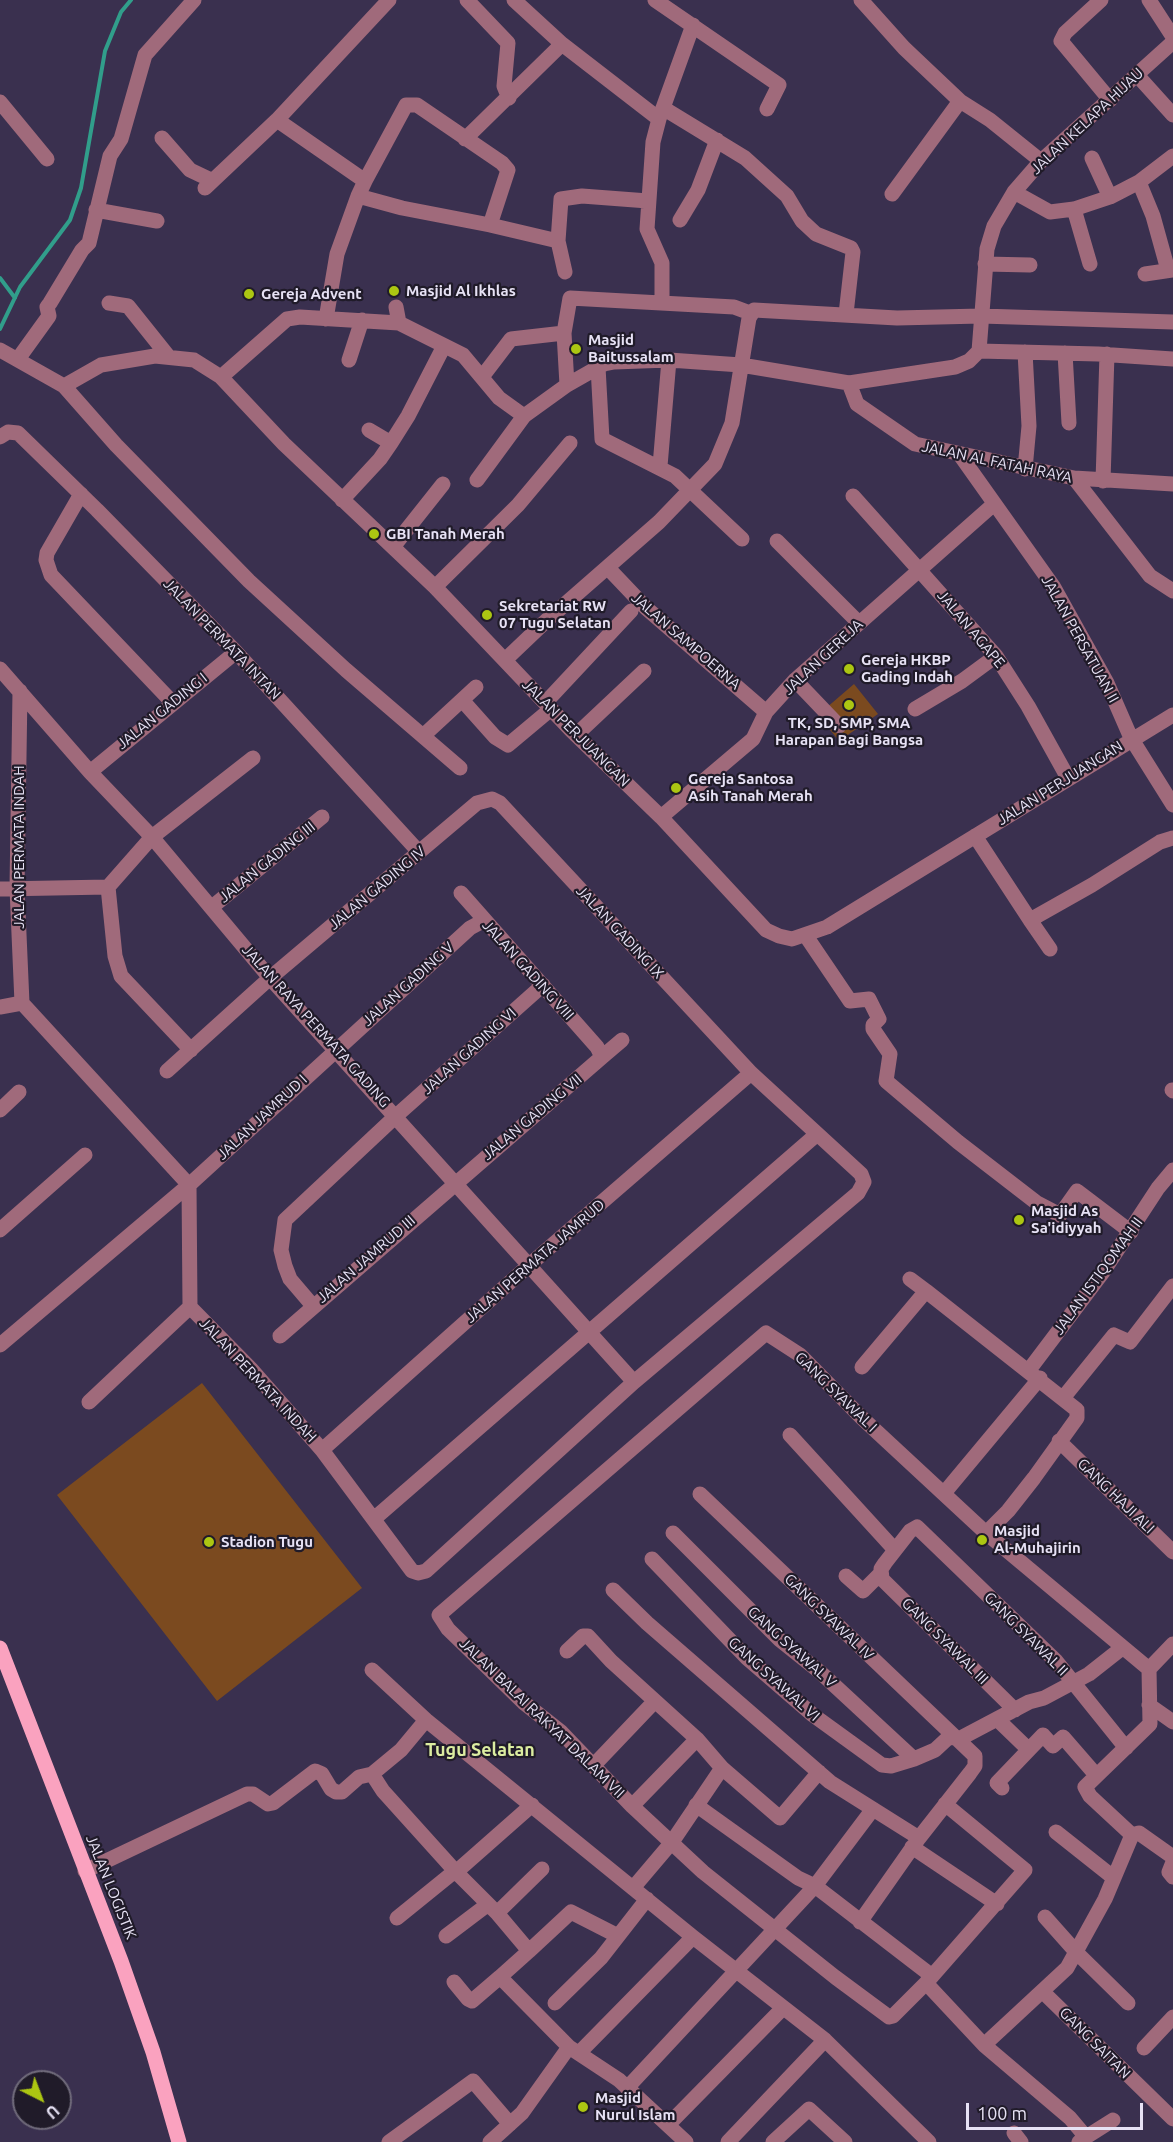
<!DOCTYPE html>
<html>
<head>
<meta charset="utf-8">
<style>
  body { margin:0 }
  #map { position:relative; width:1173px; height:2142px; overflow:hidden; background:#3a304f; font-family:Ubuntu,sans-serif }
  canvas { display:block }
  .north { position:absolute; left:12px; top:2070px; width:60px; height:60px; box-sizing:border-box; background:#201b29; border:2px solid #706b7b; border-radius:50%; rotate:138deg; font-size:16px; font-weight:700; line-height:24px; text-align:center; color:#e7e2f5 }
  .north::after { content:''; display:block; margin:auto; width:21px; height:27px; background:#acc612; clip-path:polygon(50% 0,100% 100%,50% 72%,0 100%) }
  .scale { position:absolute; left:966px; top:2103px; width:177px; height:27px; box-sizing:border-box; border:3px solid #e7e2f5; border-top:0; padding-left:8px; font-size:18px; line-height:21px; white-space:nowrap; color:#e7e2f5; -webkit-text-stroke:4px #201b29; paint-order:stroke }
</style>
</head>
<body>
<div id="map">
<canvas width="1173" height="2142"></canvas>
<div class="north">U</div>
<div class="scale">100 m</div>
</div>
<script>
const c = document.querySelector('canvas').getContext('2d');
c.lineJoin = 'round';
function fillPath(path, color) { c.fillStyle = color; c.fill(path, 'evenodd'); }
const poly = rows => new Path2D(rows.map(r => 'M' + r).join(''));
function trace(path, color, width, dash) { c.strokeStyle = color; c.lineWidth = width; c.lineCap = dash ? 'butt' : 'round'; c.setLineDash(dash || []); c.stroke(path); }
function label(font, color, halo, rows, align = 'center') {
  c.font = font + ' Ubuntu,sans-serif'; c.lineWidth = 4.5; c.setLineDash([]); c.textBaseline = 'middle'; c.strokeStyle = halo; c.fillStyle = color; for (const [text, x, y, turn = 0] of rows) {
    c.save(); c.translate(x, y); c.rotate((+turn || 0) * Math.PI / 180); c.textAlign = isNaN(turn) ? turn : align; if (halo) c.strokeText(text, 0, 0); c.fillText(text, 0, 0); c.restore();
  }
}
const green = poly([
  [854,684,878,714,839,741,818,715],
  [202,1383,362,1588,217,1701,57,1495]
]);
const stream = poly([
  [0,278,15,298],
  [0,329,20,287,70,220,81,188,105,51,121,12,131,0]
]);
const minor = poly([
  [467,0,508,43,504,86,509,98],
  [514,0,562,44],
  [655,0,779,85,767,109],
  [861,0,904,48,960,101,990,120,1041,161],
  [1101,0,1065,33,1061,41,1110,100],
  [1149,0,1173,37],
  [1137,75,1173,115],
  [0,102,47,159],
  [663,108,745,158,787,196,802,221,816,234,851,248,853,252,846,314],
  [277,120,365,181],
  [162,138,190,170,211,180],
  [465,139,562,44,659,119],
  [1092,158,1110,197],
  [1139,182,1153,216,1168,270],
  [205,188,277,120,389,0],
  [1014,192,1050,212,1074,209,1110,197,1139,182,1173,156],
  [892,194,960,101],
  [1074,209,1090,264],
  [96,210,157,221],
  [680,220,698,190,717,140],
  [490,225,558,241],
  [985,264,1030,265],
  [565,272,558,241,561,199,582,196,648,201],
  [1145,274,1173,270],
  [109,303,128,306,168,356],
  [662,303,662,263,647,229,653,142,659,119,693,25],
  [396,307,399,323],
  [326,319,337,254,358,196,365,181,406,105,417,105,502,163,508,170,490,225,402,208,358,196],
  [0,350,64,386,101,365,155,356,194,360,221,377,284,444,435,587,571,730,661,817,766,930,779,936,792,939,827,927,1173,715],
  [979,351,1098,354,1173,359],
  [1025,352,1029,426,1025,469],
  [1065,353,1069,423],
  [18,359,49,316,47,307,50,303,82,250,89,243,110,156,121,139,145,55,194,0],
  [349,360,362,320],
  [598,367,602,439,675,476,742,539],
  [221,377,287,319,300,317,399,323,463,355,499,398,524,416,567,385,604,364,614,362,669,360,741,365,849,383,955,367,969,361,979,351,987,249,994,226,1014,192,1041,161,1173,42],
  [482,377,511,339,564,333],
  [849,383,857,404,915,444,1074,478,1173,484],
  [567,385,564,333,570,298,734,307,750,313],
  [64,386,116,445,249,581,346,670,460,768],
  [369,430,391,443,408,416,444,346],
  [0,437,8,432,18,433,97,510,236,652,419,852],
  [960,455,1053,586,1107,683,1131,738,1173,805],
  [660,466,669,360],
  [1074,478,1150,576,1173,591],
  [477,480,524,416],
  [1103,481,1107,354],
  [81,494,47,553,46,560,51,575,172,702],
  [853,496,996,656,1028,706,1068,778],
  [342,500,380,459,391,443],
  [777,541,859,623],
  [393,547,443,484],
  [608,568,646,608,766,712],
  [435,587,518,505,570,443],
  [505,660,547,620,659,522,715,464,732,423,749,318,754,310,897,318,981,316,1173,322],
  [0,669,90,772,152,837,270,978,634,1382],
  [795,680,839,726],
  [20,691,17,888,22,1003,189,1185,190,1307,251,1369,322,1450,412,1571,418,1573,426,1571,634,1382,858,1193,864,1182,861,1174,751,1073,500,803,492,799,477,803,270,978,167,1071],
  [462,700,495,737,508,745,551,709],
  [545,703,631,611],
  [915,709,962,681,996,656],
  [424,735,476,687],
  [576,735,644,671],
  [90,772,236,652],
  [661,817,753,739,766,712,795,680,994,504],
  [975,836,1030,920,1092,885,1160,842,1173,838],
  [0,889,108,887],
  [212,907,322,817],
  [1030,920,1050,949],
  [806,936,850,1001,869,999,879,1019,873,1025,873,1029,890,1054,886,1081,958,1142,1037,1203,1060,1215,1077,1191,1131,1232],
  [0,1007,22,1003],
  [191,1050,121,976,115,956,108,887,152,837,253,758],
  [602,1057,622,1040],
  [1172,1090,1173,1091],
  [0,1110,19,1092],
  [0,1230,85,1155],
  [910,1279,926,1291],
  [313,1306,290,1279,285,1266,281,1250,285,1220,396,1116,543,985],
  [280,1336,602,1057,597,1047,461,893],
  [0,1345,189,1185,470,928,483,921],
  [862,1367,926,1291,1077,1410,1077,1418,1034,1478,1008,1511,986,1533],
  [1029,1370,1103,1272,1158,1188,1173,1170],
  [1063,1398,1114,1335,1130,1342,1173,1286],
  [89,1402,190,1307],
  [790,1435,895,1550],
  [1059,1441,1173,1552],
  [322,1450,527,1267,751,1073],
  [945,1492,1040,1378],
  [700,1494,975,1756,975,1766,970,1773,919,1838,860,1922],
  [375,1518,816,1135],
  [673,1533,780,1640,820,1672,914,1759],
  [652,1559,747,1658,813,1715,882,1765,891,1766,914,1759,935,1750,949,1737,959,1739,1029,1702,1044,1698,1089,1674,1122,1648],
  [846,1576,863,1591,881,1573],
  [613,1590,647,1623,830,1782,919,1838],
  [567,1651,583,1636,588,1636,611,1661,697,1739,722,1768,780,1818,819,1772],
  [372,1670,426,1720,693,1937,825,2040,929,2142],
  [1149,1705,1173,1722],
  [1015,1710,882,1579,881,1569,885,1563,910,1531,917,1527,1056,1661,1126,1748],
  [426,1720,401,1750,372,1774,383,1791,456,1872],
  [998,1720,1028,1749],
  [594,1765,654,1702],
  [1002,1788,997,1783,1043,1735,1053,1746,1063,1737,1096,1775],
  [532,1805,456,1872,497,1913,529,1951,500,1977,569,2047],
  [696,1805,798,1878,815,1886,932,1976],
  [632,1806,697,1739],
  [1056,1832,1114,1878],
  [1132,1835,1139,1833,1173,1857],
  [912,1847,997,1904],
  [1173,1862,1169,1872,1173,1877],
  [85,1871,247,1794,253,1794,268,1804,273,1803,315,1771,322,1774,331,1789,336,1792,342,1792,359,1777,372,1774],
  [633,1888,672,1842,722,1768],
  [497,1913,542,1869],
  [1045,1917,1077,1953,1128,2003],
  [397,1918,455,1871],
  [446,1936,487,1905],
  [529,1951,571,1912,618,1936],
  [454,1982,468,1999,472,2001,500,1977],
  [926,1983,1025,1870,945,1804],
  [1043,1992,1173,2119],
  [555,2003,601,1958,647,1899],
  [984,2045,1067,1968,1105,1899,1132,1835,1090,1796,1085,1787,1150,1724,1149,1669,1173,1644],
  [1144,2048,1173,2017],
  [579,2053,693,1937],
  [627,2088,815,1886,873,1809],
  [668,2125,783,2008],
  [1014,2133,1021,2142],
  [1086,2137,1113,2120],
  [389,2142,473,2081,510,2124],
  [490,2142,522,2113,569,2047,619,2080,686,2142],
  [728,2142,825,2040],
  [773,2142,809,2109,845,2142],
  [1079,2142,1086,2137,1070,2118,984,2045,926,1983,893,2016,889,2017,835,1977,703,1872,632,1806,561,1732,523,1702,448,1629,439,1615,766,1333,800,1355,862,1418,986,1533,1149,1669]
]);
const major = poly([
  [0,1648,121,1961,153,2052,179,2142]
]);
const markers = [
  [394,291,6,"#acc612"],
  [249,294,6,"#acc612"],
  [576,349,6,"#acc612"],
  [374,534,6,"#acc612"],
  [487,615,6,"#acc612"],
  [849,669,6,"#acc612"],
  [849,705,6,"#acc612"],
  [676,788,6,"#acc612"],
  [1019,1220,6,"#acc612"],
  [982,1540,6,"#acc612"],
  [209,1542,6,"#acc612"],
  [583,2107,6,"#acc612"]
];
const streetNames = [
  ["JALAN KELAPA HIJAU",1087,121,-43],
  ["JALAN AL FATAH RAYA",997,462,12],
  ["JALAN AGAPE",971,629,50],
  ["JALAN PERMATA INTAN",222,639,46],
  ["JALAN PERSATUAN II",1080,639,61],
  ["JALAN SAMPOERNA",686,641,41],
  ["JALAN GEREJA",823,657,-43],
  ["JALAN GADING I",162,711,-39],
  ["JALAN PERJUANGAN",576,733,45],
  ["JALAN PERJUANGAN",1060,783,-32],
  ["JALAN PERMATA INDAH",19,847,-90],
  ["JALAN GADING III",267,862,-39],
  ["JALAN GADING IV",377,888,-40],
  ["JALAN GADING IX",620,932,47],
  ["JALAN GADING VIII",528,970,48],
  ["JALAN GADING V",408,984,-42],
  ["JALAN RAYA PERMATA GADING",316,1026,48],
  ["JALAN GADING VI",469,1051,-42],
  ["JALAN JAMRUD I",262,1117,-43],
  ["JALAN GADING VII",532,1117,-40],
  ["JALAN JAMRUD III",366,1259,-41],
  ["JALAN PERMATA JAMRUD",535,1261,-41],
  ["JALAN ISTIQOMAH II",1098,1276,-54],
  ["JALAN PERMATA INDAH",258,1380,47],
  ["GANG SYAWAL I",836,1392,44],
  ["GANG HAJI ALI",1116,1496,44],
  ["GANG SYAWAL IV",829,1617,44],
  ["GANG SYAWAL II",1026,1634,45],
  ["GANG SYAWAL III",945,1641,45],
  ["GANG SYAWAL V",792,1647,42],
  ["GANG SYAWAL VI",774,1679,42],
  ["JALAN BALAI RAKYAT DALAM VII",542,1718,44],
  ["JALAN LOGISTIK",111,1887,68],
  ["GANG SAITAN",1095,2043,45]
];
const poiNames = [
  ["Masjid Al Ikhlas",406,291],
  ["Gereja Advent",261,294],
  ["Masjid",588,340],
  ["Baitussalam",588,357],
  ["GBI Tanah Merah",386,534],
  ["Sekretariat RW",499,606],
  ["07 Tugu Selatan",499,623],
  ["Gereja HKBP",861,660],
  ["Gading Indah",861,677],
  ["TK, SD, SMP, SMA",849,723,"center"],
  ["Harapan Bagi Bangsa",849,740,"center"],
  ["Gereja Santosa",688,779],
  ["Asih Tanah Merah",688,796],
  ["Masjid As",1031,1211],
  ["Sa'idiyyah",1031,1228],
  ["Masjid",994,1531],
  ["Al-Muhajirin",994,1548],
  ["Stadion Tugu",221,1542],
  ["Masjid",595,2098],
  ["Nurul Islam",595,2115]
];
const quarterNames = [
  ["Tugu Selatan",480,1750]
];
fillPath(green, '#7b4a1f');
trace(stream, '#319e8b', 4);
trace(minor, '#a06a7b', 15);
trace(major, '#faa2bf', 15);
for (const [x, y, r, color] of markers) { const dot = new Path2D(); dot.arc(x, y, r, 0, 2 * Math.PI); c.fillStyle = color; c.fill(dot); trace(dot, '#201b29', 2); }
label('15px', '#e7e2f5', '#201b29', streetNames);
label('bold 15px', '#e7e2f5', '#201b29', poiNames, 'left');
label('bold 18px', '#dceda1', '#201b29', quarterNames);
</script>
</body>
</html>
